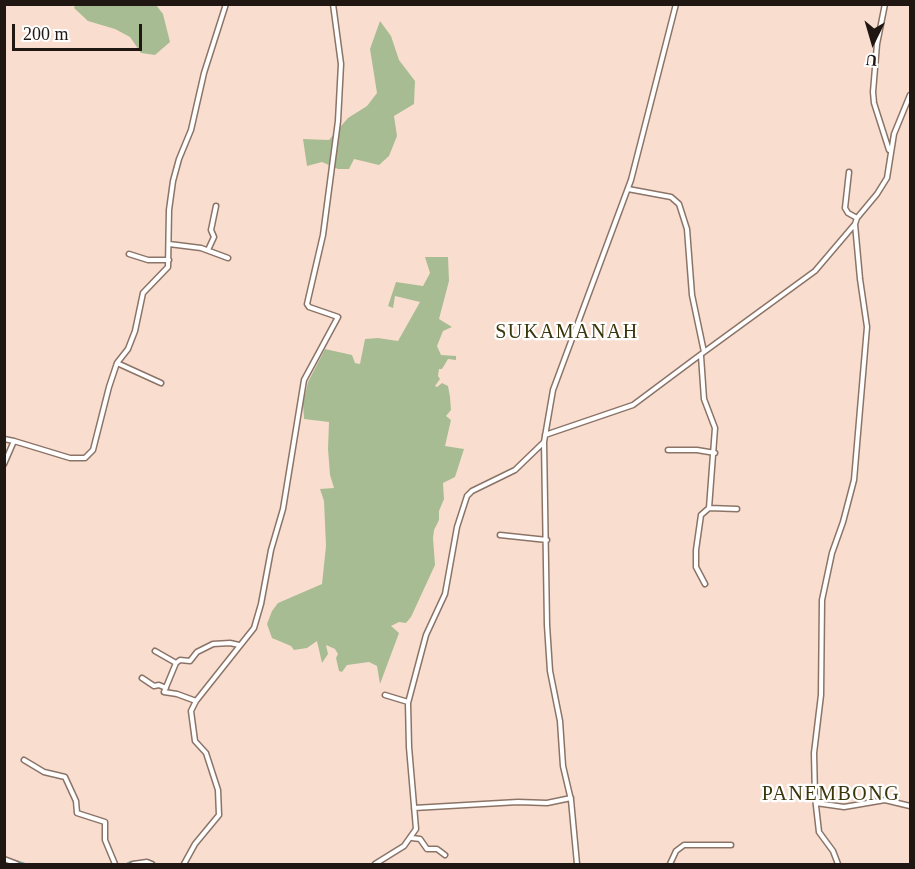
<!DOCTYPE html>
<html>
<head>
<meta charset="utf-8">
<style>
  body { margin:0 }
  #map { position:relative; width:915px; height:869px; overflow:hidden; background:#f9ded0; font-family:"Times New Roman",serif }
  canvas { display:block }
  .frame { position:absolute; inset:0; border:6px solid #201712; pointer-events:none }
  .north { position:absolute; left:843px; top:12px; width:60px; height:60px; -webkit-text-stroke:4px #fff; paint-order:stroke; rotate:185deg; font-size:16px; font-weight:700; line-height:24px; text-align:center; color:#201712 }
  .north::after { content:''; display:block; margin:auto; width:21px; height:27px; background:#201712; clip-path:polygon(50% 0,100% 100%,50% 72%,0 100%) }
  .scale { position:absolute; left:12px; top:24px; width:130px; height:27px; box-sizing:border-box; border:3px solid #201712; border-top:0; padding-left:8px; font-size:18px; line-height:21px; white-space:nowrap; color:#201712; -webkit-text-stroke:4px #fff; paint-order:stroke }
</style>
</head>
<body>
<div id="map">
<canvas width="915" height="869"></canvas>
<div class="frame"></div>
<div class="north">U</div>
<div class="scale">200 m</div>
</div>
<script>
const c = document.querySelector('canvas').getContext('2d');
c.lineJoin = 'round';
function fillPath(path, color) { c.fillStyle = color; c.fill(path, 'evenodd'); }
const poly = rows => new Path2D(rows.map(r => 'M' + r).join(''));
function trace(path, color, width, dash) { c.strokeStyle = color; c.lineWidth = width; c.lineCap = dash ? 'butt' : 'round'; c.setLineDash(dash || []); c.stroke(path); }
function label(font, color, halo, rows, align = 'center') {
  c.font = font + ' "Times New Roman",serif'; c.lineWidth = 4.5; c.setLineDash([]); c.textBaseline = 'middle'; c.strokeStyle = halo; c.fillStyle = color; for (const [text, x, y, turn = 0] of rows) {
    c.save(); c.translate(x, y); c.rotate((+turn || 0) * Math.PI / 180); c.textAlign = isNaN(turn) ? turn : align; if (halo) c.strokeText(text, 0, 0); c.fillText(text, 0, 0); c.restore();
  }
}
const forest = poly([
  [76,4,156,5,163,14,170,42,155,55,141,53,130,37,115,29,88,21,74,8],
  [380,21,391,36,399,60,415,81,414,104,394,116,397,136,389,156,379,165,354,159,349,169,338,169,322,162,307,166,303,139,329,140,348,118,367,106,377,93,370,49],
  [425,257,448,257,449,281,439,319,452,327,443,331,437,346,441,355,456,356,456,360,448,359,442,369,439,369,438,376,440,379,435,386,437,387,442,383,448,386,450,397,451,410,446,416,451,420,445,446,464,449,455,477,443,483,444,499,439,511,439,520,434,530,433,538,435,565,411,617,406,623,399,622,391,626,399,633,380,684,377,666,369,662,347,665,342,672,339,671,336,658,338,654,335,649,326,645,328,654,322,663,317,641,307,648,294,650,291,646,272,638,267,624,272,611,278,603,322,584,326,546,324,501,320,489,334,488,330,475,328,449,329,422,304,419,303,404,308,382,325,349,352,355,355,363,360,364,365,339,378,338,398,341,420,302,395,296,393,308,388,306,396,282,423,286,430,273]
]);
const stream = poly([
  [4,857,26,864],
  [126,864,130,862,146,860]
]);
const street = poly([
  [885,4,877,44,873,92,874,103,889,150],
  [849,172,845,208,848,213,857,218],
  [169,244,201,248,228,258],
  [208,250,214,237,211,230,216,206],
  [129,254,148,260,169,260],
  [704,352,815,271,855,224],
  [701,356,704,399,715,428,709,508,737,509],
  [117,363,161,383],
  [545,435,633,405,704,352,692,295,687,229,679,204,671,197,628,189],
  [4,439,14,441],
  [544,442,547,625,550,671,560,721,563,766,571,800,577,864],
  [668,450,697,450,715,453],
  [4,464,14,441,70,458,85,458,93,450,109,387,117,363,128,349,135,331,143,293,168,267,169,210,173,181,179,159,191,130,204,73,226,4],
  [500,535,547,540],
  [705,584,696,567,696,550,701,515,709,508],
  [155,651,176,663,164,692,177,694,196,701],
  [176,663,180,660,190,661,197,652,213,644,230,643,239,645],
  [142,678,154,686,159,685,166,688],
  [385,695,408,702],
  [24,760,44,772,65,777,76,801,77,813,105,822,105,840,115,864],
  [816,803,844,807,885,800,910,806],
  [414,808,518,802,547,803,571,798],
  [412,838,420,839,427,849,437,849,445,855],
  [4,859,17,864],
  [133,864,147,862,152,864],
  [184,864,195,844,219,815,218,790,206,753,195,741,191,711,196,701,254,628,261,604,271,550,283,509,304,380,338,317,309,307,307,304,323,235,338,121,341,64,333,4],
  [375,864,404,846,416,829,409,747,408,703,426,635,445,594,457,527,467,496,472,491,515,470,544,442,553,390,631,180,676,4],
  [670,864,676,851,684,845,731,845],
  [838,864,833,851,819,832,815,797,814,753,821,695,822,600,832,553,843,522,854,480,867,327,860,279,855,224,857,218,877,194,887,178,894,134,910,95]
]);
const quarterNames = [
  ["SUKAMANAH",567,333],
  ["PANEMBONG",831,795]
];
fillPath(forest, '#a8bc93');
trace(stream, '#67a2a5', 1.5);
trace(street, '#8b7467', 7);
trace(street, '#fff', 4);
c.letterSpacing = '1.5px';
label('20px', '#3a360b', '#fff', quarterNames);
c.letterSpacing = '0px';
</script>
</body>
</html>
